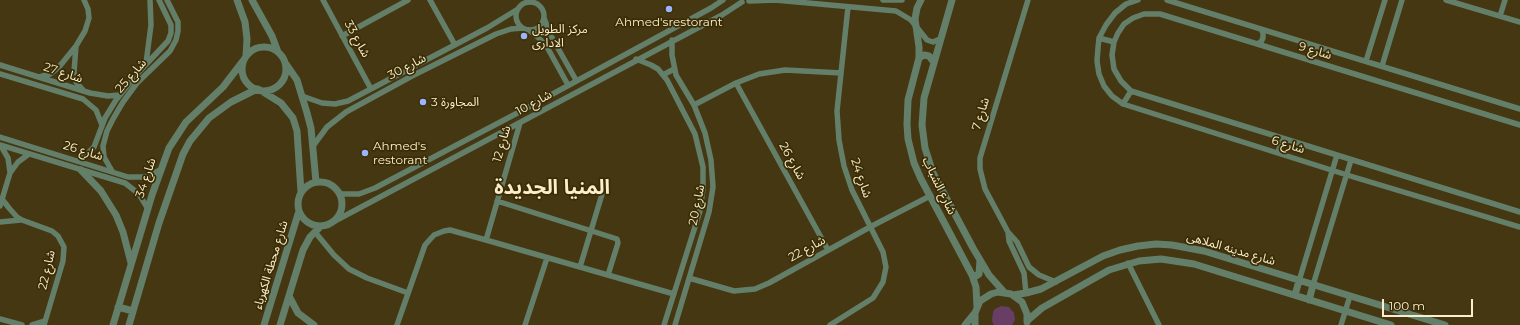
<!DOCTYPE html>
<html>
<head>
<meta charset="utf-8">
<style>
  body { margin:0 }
  #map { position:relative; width:1520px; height:325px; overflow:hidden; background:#443712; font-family:Montserrat,sans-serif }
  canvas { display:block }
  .scale { position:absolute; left:1382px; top:299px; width:91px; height:18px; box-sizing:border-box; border:2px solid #faeecc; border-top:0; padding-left:5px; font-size:12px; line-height:14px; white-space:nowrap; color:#faeecc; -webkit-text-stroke:3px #3a2d06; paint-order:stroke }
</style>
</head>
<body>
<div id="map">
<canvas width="1520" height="325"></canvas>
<div class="scale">100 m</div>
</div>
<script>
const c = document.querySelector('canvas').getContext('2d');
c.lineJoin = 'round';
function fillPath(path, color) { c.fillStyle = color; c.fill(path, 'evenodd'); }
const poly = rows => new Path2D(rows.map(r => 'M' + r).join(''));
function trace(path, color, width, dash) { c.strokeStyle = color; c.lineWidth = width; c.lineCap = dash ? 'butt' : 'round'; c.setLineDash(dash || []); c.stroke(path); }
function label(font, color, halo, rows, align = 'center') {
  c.font = font + ' Montserrat,"Noto Sans Arabic",sans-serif'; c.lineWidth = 3.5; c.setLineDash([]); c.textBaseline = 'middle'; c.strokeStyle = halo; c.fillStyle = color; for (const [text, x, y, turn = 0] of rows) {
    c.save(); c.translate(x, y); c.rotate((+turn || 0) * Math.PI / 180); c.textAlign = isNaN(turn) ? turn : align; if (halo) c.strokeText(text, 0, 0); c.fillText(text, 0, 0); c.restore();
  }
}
const green = poly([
  [1001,306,1009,307,1014,313,1015,320,1012,325,994,325,993,324,992,320,993,312,995,309]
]);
const minor = poly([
  [323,0,371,89],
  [430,0,455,45],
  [883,0,902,0],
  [1028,0,980,158,980,169,985,189,1008,232,1017,242,1029,267,1039,275,1056,282],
  [1138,0,1126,4,1115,13,1106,25,1099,38,1098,48,1097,61,1099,74,1104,86,1112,96,1123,104,1347,175,1520,227],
  [1167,0,1520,109],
  [1446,0,1520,22],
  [749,1,775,0,896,11,911,20,927,40,933,42,940,39],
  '516 16a14 14 0 1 1 28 0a14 14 0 1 1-28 0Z',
  [1500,16,1505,0],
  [544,18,551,36,576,80],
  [529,30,539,38,547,47,568,85],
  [342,36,408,0],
  [1099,38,1114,42],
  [672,40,672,55,676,75,694,105,705,133,711,160,713,187,709,212,675,325],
  [1257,44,1261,42,1263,38,1263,33,1261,29],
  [76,46,74,72,76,82,83,90],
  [636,59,651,65,658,69,667,80,695,134,703,167,703,189,700,211,664,325],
  [1311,61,1310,52,1315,46],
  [1366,61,1385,0],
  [146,63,151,25,150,0],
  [0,65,90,93,108,96,120,95],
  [1382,66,1402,0],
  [0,74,83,99,96,110,102,125],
  [663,75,674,69],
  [39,77,50,74,59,67,76,46,85,31,89,18,88,9,84,0],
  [736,83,828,250],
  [302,96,322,103,335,104,348,101,487,28,518,9],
  [1123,104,1131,91],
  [694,105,736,83,759,74,785,70,841,73],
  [1520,125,1160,14,1144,14,1133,18,1124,24,1118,33,1114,42,1112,55,1114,69,1121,81,1131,91,1520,212],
  [0,137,128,177,145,177,160,170],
  [0,145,125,183,139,194,148,209],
  [1,146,8,158,10,172],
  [313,146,327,127,346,112,412,76,496,34,511,29,523,28],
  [1278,153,1282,138],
  [77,161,86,155,94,147,105,118,116,100,137,74,168,41,171,33,171,25,159,0],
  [112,171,104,157,103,146,107,131,113,119,123,102,137,83,170,51,176,40,178,31,178,22,167,0],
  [340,194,359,194,375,188,525,109,711,8,723,0],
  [2,199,9,208,17,217,22,220,52,231,58,236,64,247,63,261,44,325],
  [497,201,617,239,618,243,608,275],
  [0,206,10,173,18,162,29,154],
  [335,221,722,15,742,2],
  [0,222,21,220],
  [315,232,334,255,349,269,367,278,408,293],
  [1008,232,1009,241,1024,273,1026,293],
  [486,240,520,123],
  [1128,263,1159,325],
  [580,267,606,181],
  [689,278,734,291,755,289,769,283,870,227,930,196],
  [1299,281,1337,155],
  [1313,285,1351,160],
  [0,319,22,325],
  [32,325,45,321],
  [397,325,425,245,434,235,444,231,450,230,486,240,674,294],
  [525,325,547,258],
  [830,325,873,298,883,282,886,267,883,252,852,190,844,166,839,140,837,111,848,7],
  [1341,325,1350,296]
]);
const tertiary = poly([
  [237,0,245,22,247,39,246,56],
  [252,0,272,36,278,52],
  [921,0,917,8,915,19,919,47,919,58,908,100,907,124,908,139,914,163,921,179,972,275,976,287,977,307],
  [952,0,924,98,922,125,925,148,933,173,973,248,989,275,1004,292],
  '242 69a22 22 0 1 1 44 0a22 22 0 1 1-44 0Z',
  [919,58,924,55,929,56,933,61],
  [286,64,297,80,307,113,311,128,316,182],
  [260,90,281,103,293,118,297,131,301,192],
  [81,170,101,191,116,215,123,232,131,263],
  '298 204a22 22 0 1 1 44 0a22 22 0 1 1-44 0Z',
  [972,275,976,276,979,274,980,260],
  [1013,295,1026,293,1041,289,1103,256,1120,250,1138,246,1156,244,1172,245,1204,251,1445,325],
  [1295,295,1299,281],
  [289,296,298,313,314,325],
  [1309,300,1313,285],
  [118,307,133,311],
  [1028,320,1042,308,1109,270,1139,261,1161,259,1194,264,1391,325],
  [113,325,152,195,169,148,186,122,223,87,243,61],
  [129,325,159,223,183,154,190,141,209,118,231,102,257,89],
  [264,325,299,211],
  [280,325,303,250,310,237,320,227],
  [965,325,974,314],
  [975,325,975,313,980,301,991,294,998,292,1011,294,1022,302,1027,314,1027,322]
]);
const markers = [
  [669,9,4,"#9db4fd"],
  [524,36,4,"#9db4fd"],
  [423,102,4,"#9db4fd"],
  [365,153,4,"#9db4fd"]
];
const poiNames = [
  ["Ahmed'srestorant",669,22,"center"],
  ["مركز الطويل",532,29],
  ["الادارى",532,43],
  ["المجاورة 3",431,102],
  ["Ahmed's",373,146],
  ["restorant",373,160]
];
const streetNames = [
  ["شارع 33",357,39,61],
  ["شارع 9",1315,51,17],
  ["شارع 30",407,67,-28],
  ["شارع 27",63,73,18],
  ["شارع 25",131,76,-49],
  ["شارع 10",534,103,-29],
  ["شارع 7",981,114,-73],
  ["شارع 12",502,144,-74],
  ["شارع 6",1288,145,17],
  ["شارع 26",83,151,17],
  ["شارع 26",792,161,61],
  ["شارع 34",146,178,-72],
  ["شارع 24",861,178,71],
  ["شارع الشباب",939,186,64],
  ["شارع 20",697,205,-79],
  ["شارع 22",807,249,-29],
  ["شارع مدينه الملاهى",1231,249,16],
  ["شارع محطة الكهرباء",271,265,-73],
  ["شارع 22",47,270,-77]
];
const townNames = [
  ["المنيا الجديدة",552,188]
];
fillPath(green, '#683e64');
trace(minor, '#647f69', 5.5);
trace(tertiary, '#647f69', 7);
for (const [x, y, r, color] of markers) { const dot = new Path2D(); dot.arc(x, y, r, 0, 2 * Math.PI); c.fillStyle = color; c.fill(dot); trace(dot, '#3a2d06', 1.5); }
label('12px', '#faeecc', '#3a2d06', poiNames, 'left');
label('12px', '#faeecc', '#3a2d06', streetNames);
label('bold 20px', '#faeecc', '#3a2d06', townNames);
</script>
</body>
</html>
